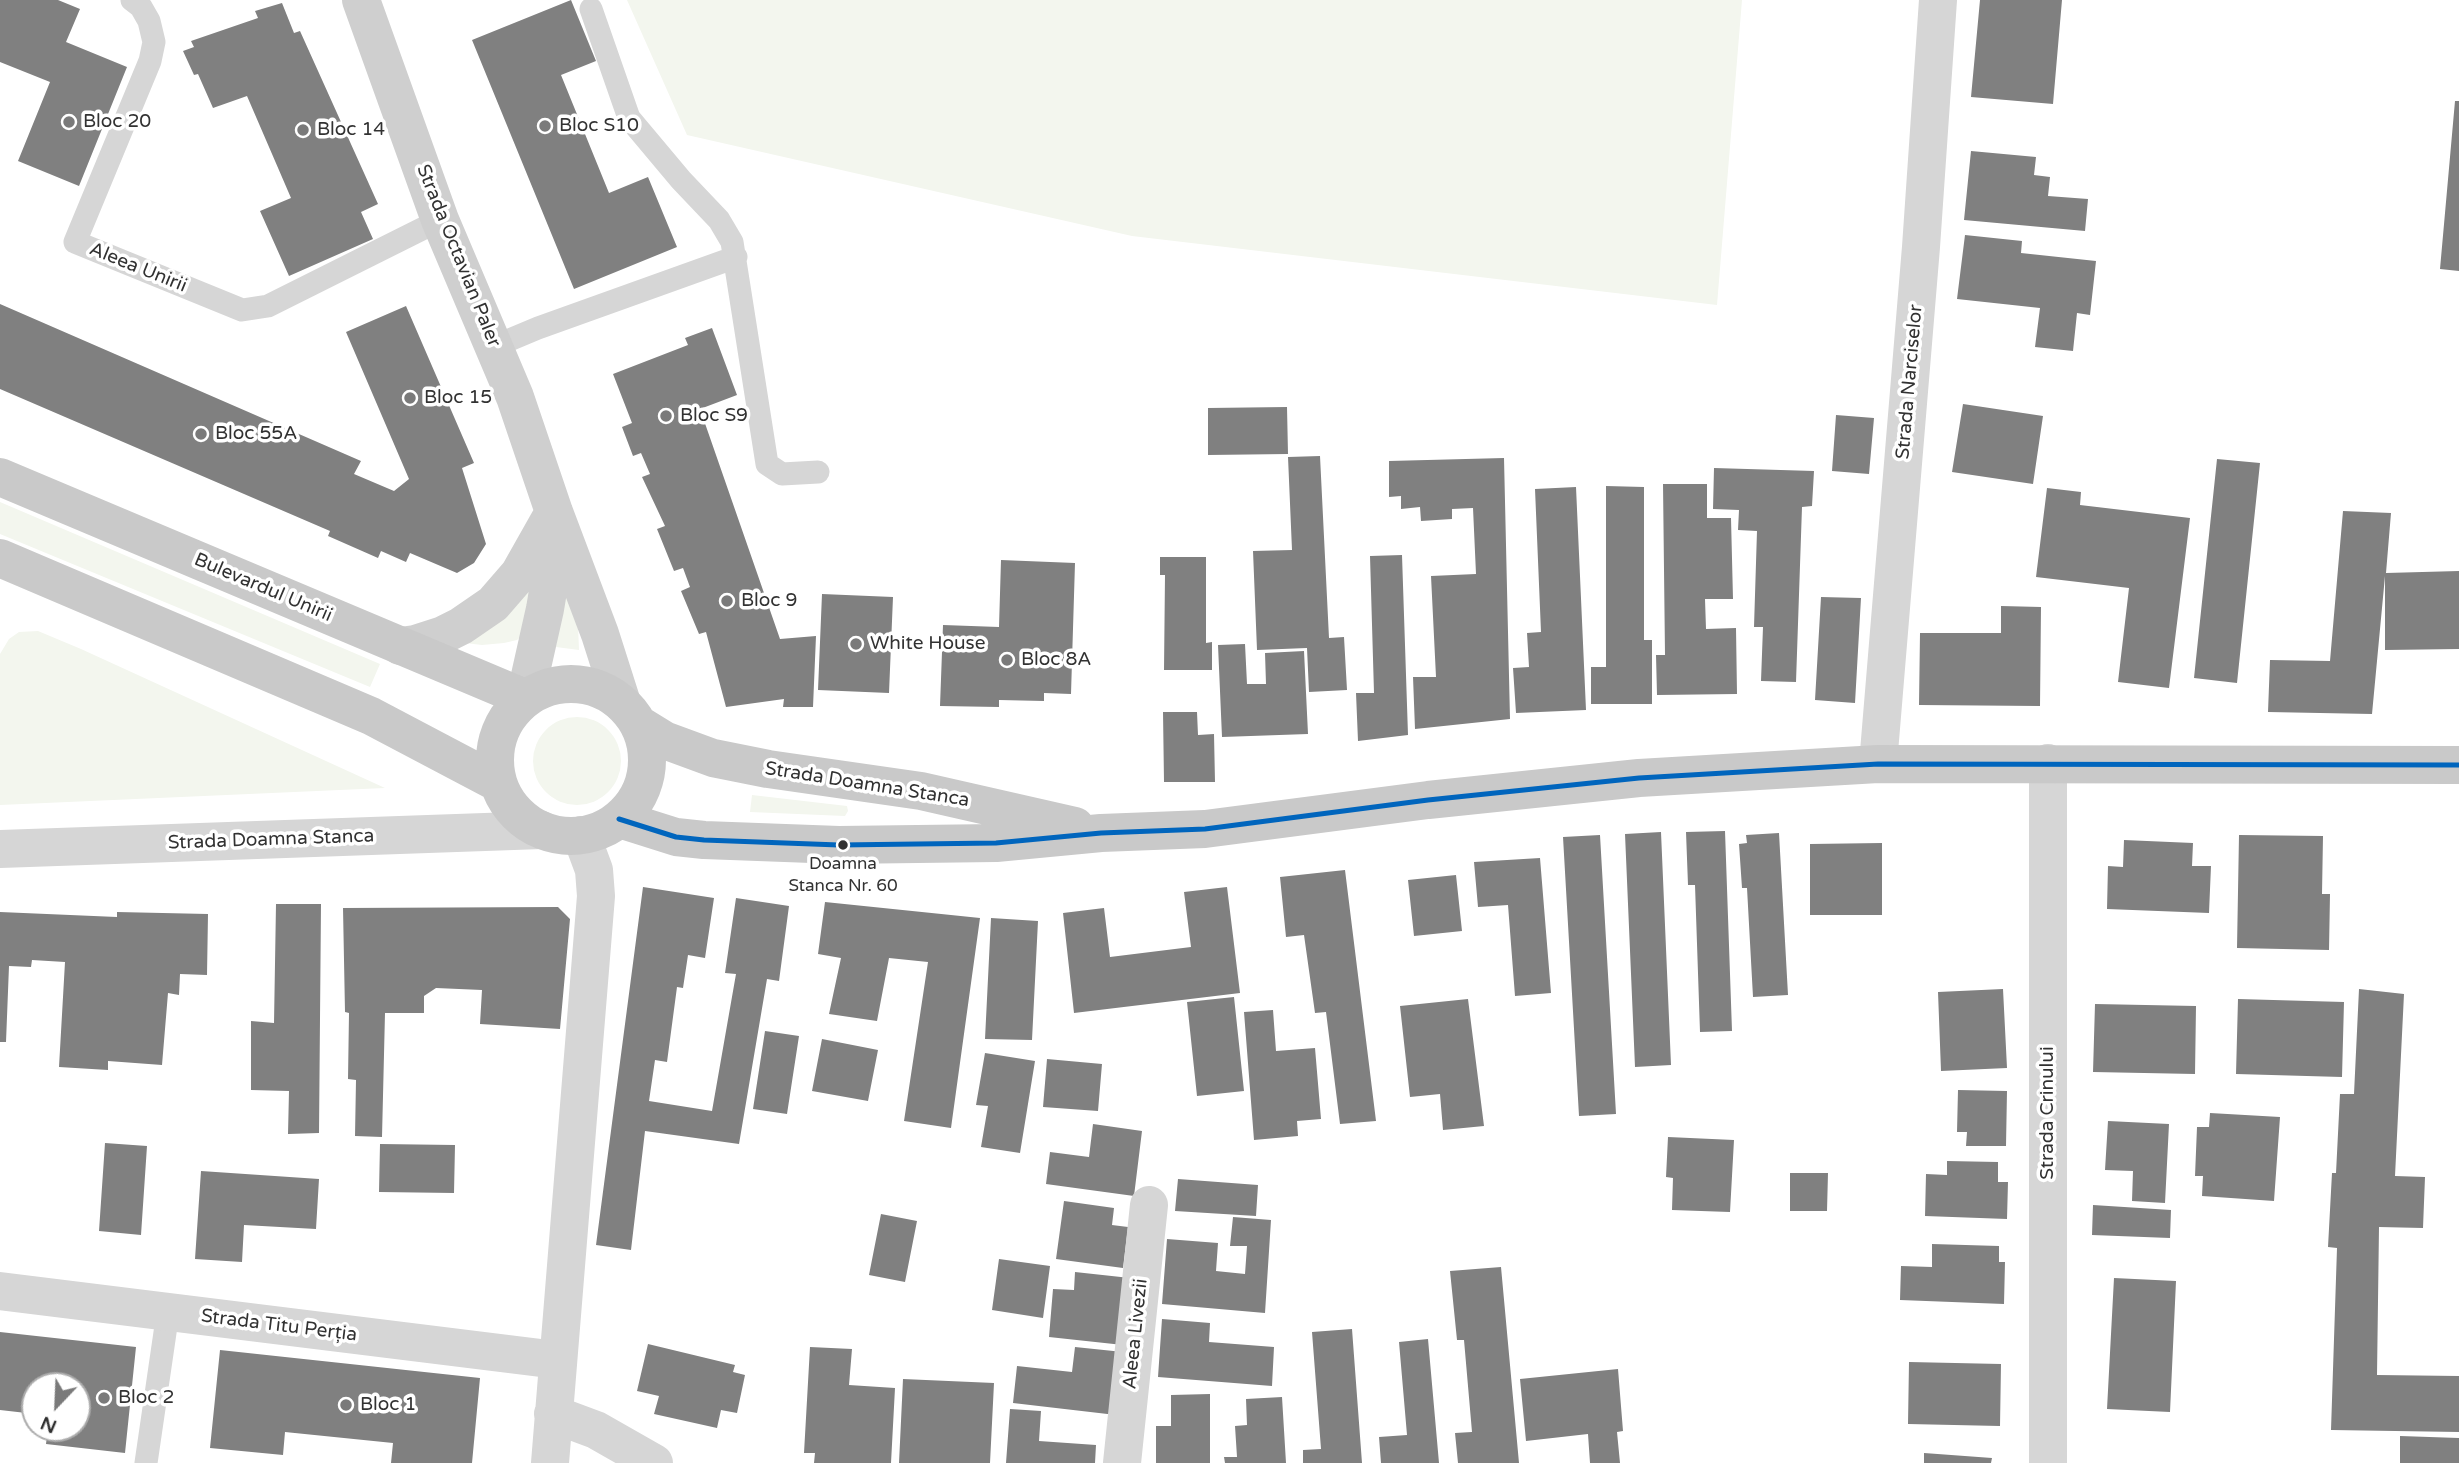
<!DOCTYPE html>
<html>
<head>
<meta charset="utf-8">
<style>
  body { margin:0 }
  #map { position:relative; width:2459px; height:1463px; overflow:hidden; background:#fff; font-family:"Varela Round",sans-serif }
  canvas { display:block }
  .north { position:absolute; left:21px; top:1372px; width:70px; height:70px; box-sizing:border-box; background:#fff; border:2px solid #adadad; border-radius:50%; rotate:203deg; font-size:19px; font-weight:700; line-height:28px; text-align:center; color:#323232 }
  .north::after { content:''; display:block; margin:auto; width:24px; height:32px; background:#7a7a7a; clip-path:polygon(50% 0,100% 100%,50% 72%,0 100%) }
</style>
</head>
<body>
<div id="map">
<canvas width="2459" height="1463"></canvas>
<div class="north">N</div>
</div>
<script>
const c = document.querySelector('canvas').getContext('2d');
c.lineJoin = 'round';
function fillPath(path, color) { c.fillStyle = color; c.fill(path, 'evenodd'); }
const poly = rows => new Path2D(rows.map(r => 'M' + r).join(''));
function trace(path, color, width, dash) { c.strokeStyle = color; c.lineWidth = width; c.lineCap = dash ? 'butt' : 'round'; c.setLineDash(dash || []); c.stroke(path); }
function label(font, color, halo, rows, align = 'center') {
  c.font = font + ' "Varela Round",sans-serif'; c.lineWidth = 7; c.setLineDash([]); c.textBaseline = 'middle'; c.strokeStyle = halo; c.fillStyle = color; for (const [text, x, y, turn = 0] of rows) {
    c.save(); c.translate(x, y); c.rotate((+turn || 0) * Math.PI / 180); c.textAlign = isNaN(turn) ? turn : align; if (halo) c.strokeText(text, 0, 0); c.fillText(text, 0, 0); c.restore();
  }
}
const green = poly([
  [627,0,1742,0,1717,305,1132,236,687,135],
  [0,502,380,664,370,687,0,534],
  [534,568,526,632,517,640,504,643,482,645,465,643],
  [565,583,578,625,579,650,556,647],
  [38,631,81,649,385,788,0,805,0,654,9,639,19,632],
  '533 761a44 44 0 1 1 88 0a44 44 0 1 1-88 0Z',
  [752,795,847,806,848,811,845,816,750,812]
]);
const building = poly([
  [0,0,58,0,80,9,66,42,127,67,79,186,18,161,50,82,0,62],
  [571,0,596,61,561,75,609,193,648,177,677,247,574,289,472,40],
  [1980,0,2062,0,2053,104,1971,97],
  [282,3,294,33,300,31,378,204,361,212,373,239,289,276,260,211,291,198,247,96,213,108,198,74,194,75,183,51,194,47,191,41,258,18,255,11],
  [2455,101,2459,101,2459,271,2440,269],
  [1971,151,2036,157,2034,175,2050,177,2048,196,2088,199,2085,231,1964,220],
  [1965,235,2022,241,2021,253,2096,261,2090,315,2077,313,2073,351,2035,347,2040,308,1957,299],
  [0,304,361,461,354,474,394,491,409,479,346,332,406,306,474,463,462,468,486,544,474,563,457,573,410,553,406,562,381,551,378,558,328,536,330,531,0,389],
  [712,328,737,395,700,409,780,639,816,636,813,707,783,707,784,699,726,707,706,632,699,634,681,591,690,587,683,568,674,571,657,529,665,526,642,477,650,474,641,453,633,456,622,427,632,423,613,374,688,345,685,338],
  [1963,404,2043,416,2033,484,1952,472],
  [1287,407,1288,454,1208,455,1208,408],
  [1836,415,1874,418,1869,474,1832,471],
  [1320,456,1329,638,1344,637,1347,690,1309,692,1307,648,1257,650,1253,551,1292,550,1288,457],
  [1504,458,1510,719,1415,729,1413,677,1436,677,1431,576,1476,574,1473,508,1452,509,1452,519,1421,521,1420,507,1401,509,1401,496,1389,497,1389,461],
  [2217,459,2260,463,2237,683,2194,678],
  [1714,468,1814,471,1812,506,1802,507,1796,682,1761,681,1763,627,1754,627,1757,531,1738,530,1739,510,1713,509],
  [1663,484,1707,484,1707,518,1731,518,1733,599,1705,599,1706,629,1736,628,1737,694,1657,695,1656,655,1665,655],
  [1606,486,1644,487,1644,640,1652,640,1652,704,1591,704,1591,667,1606,667],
  [1576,487,1586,710,1516,713,1513,668,1529,667,1527,633,1541,632,1535,489],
  [2047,488,2081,492,2080,505,2190,518,2169,688,2118,682,2129,588,2036,577],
  [2343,511,2391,513,2386,573,2459,571,2459,649,2385,650,2385,576,2372,714,2268,712,2270,660,2330,661],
  [1402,555,1408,735,1358,741,1356,693,1374,693,1370,556],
  [1160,557,1206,557,1206,643,1212,642,1212,670,1164,670,1165,575,1160,575],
  [1001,560,1075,563,1071,694,1044,693,1044,701,999,700,999,707,940,706,943,625,999,627],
  [822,594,893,597,889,693,818,690],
  [1821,597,1861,598,1855,703,1815,700],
  [2001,606,2041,607,2040,706,1919,705,1920,633,2001,633],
  [1245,644,1247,684,1266,684,1265,653,1304,651,1308,734,1222,737,1218,645],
  [1163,712,1197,712,1198,735,1214,734,1215,782,1164,782],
  [1725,831,1732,1031,1700,1032,1695,885,1688,885,1686,832],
  [1661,832,1671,1065,1635,1067,1625,834],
  [1779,833,1788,995,1753,997,1747,888,1742,888,1739,844,1747,843,1746,835],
  [1600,835,1616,1114,1579,1116,1563,837],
  [2239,835,2323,836,2322,894,2330,894,2329,950,2237,948],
  [2124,840,2193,843,2192,866,2211,866,2209,913,2107,909,2108,866,2123,867],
  [1882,843,1882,915,1810,915,1810,844],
  [1540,858,1551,993,1515,996,1508,905,1478,907,1474,862],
  [1345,870,1376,1121,1340,1124,1326,1012,1315,1013,1304,935,1286,937,1280,877],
  [1456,875,1462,931,1414,936,1408,880],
  [643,887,714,898,705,958,688,955,683,988,677,987,667,1062,655,1060,649,1101,712,1111,736,974,725,973,736,898,789,906,779,981,767,979,739,1144,645,1131,631,1250,596,1245],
  [1227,887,1240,993,1074,1013,1063,913,1104,908,1110,957,1191,947,1184,892],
  [825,902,980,918,951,1128,904,1121,928,962,889,958,877,1021,829,1014,841,958,818,954],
  [276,904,321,904,319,1133,288,1134,289,1091,251,1090,251,1021,274,1023],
  [558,907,570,919,560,1029,480,1024,482,990,436,988,424,996,424,1013,385,1013,382,1137,355,1136,356,1080,348,1079,349,1013,345,1012,343,908],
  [0,912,117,917,117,912,208,914,207,975,180,974,179,995,168,993,162,1065,108,1061,108,1070,59,1067,65,962,32,960,31,967,9,966,6,1042,0,1042],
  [991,918,1038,921,1032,1040,985,1039],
  [2003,989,2007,1068,1941,1071,1938,992],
  [2359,989,2404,994,2395,1176,2425,1177,2423,1228,2379,1227,2377,1375,2459,1376,2459,1432,2331,1430,2337,1248,2328,1247,2332,1173,2336,1173,2340,1094,2354,1094],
  [1234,997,1244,1091,1197,1096,1187,1002],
  [1468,999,1484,1126,1443,1130,1440,1094,1410,1097,1400,1006],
  [2238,999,2344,1002,2342,1077,2236,1074],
  [2095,1004,2196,1006,2195,1074,2093,1072],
  [1273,1010,1276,1051,1315,1048,1321,1119,1297,1121,1298,1136,1254,1140,1244,1012],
  [765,1031,799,1036,787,1114,753,1109],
  [822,1039,878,1050,868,1101,812,1091],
  [985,1053,1035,1061,1020,1153,981,1147,988,1106,976,1105],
  [1047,1059,1102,1064,1098,1111,1043,1107],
  [1958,1090,2007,1091,2006,1146,1966,1146,1967,1132,1957,1132],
  [2210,1113,2280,1117,2274,1201,2202,1196,2203,1176,2195,1176,2197,1127,2209,1127],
  [2108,1121,2169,1124,2165,1203,2132,1201,2133,1171,2105,1170],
  [1093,1124,1142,1131,1134,1196,1046,1184,1050,1152,1089,1157],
  [1668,1137,1734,1140,1730,1212,1672,1210,1673,1178,1666,1177],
  [105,1143,147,1146,141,1235,99,1231],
  [380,1144,455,1145,454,1193,379,1192],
  [1947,1161,1998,1162,1998,1182,2008,1182,2007,1219,1925,1216,1926,1174,1947,1175],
  [201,1171,319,1179,316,1229,244,1225,242,1262,195,1259],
  [1790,1173,1828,1173,1827,1211,1790,1211],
  [1178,1179,1258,1185,1256,1216,1175,1211],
  [1064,1201,1114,1208,1112,1225,1128,1227,1123,1268,1056,1259],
  [2093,1205,2171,1210,2170,1238,2092,1235],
  [881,1214,917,1221,905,1282,869,1275],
  [1233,1217,1271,1220,1265,1313,1162,1304,1167,1239,1218,1243,1216,1271,1245,1274,1247,1246,1230,1246],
  [1932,1244,1999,1246,1999,1262,2005,1262,2004,1304,1900,1300,1901,1266,1932,1267],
  [999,1259,1050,1266,1043,1318,992,1310],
  [1501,1267,1519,1463,1458,1463,1455,1433,1472,1432,1464,1340,1457,1340,1450,1271],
  [1075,1272,1130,1278,1123,1345,1049,1337,1053,1289,1074,1290],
  [2114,1278,2176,1281,2170,1412,2107,1409],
  [1162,1319,1210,1323,1209,1342,1274,1347,1272,1386,1158,1377],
  [1352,1329,1362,1463,1303,1463,1303,1450,1321,1449,1312,1332],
  [0,1332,136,1347,125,1453,46,1444,48,1428,77,1428,77,1386,35,1386,35,1414,0,1410],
  [1428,1339,1439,1463,1381,1463,1379,1437,1407,1435,1399,1342],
  [648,1344,735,1365,733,1372,745,1375,737,1413,721,1410,717,1428,654,1414,659,1396,637,1391],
  [810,1347,852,1349,849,1385,895,1388,891,1463,814,1463,815,1453,804,1453],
  [1075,1347,1123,1352,1116,1415,1013,1403,1017,1366,1072,1372],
  [220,1350,480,1378,472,1463,391,1463,393,1443,285,1432,283,1455,210,1448],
  [1909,1362,2001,1364,2000,1426,1908,1424],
  [1618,1369,1623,1431,1617,1432,1620,1463,1590,1463,1588,1434,1526,1441,1520,1379],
  [903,1379,994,1383,990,1463,899,1463],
  [1210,1394,1210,1463,1156,1463,1156,1426,1171,1426,1171,1395],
  [1282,1397,1286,1463,1225,1463,1224,1457,1237,1457,1235,1426,1247,1425,1246,1399],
  [1010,1409,1041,1411,1039,1441,1096,1445,1095,1463,1006,1463],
  [2400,1436,2459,1438,2459,1463,2400,1463],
  [1924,1453,1992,1458,1991,1463,1924,1463]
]);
const service = poly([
  [132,0,141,7,149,21,154,42,150,61,75,242,242,310,268,306,440,220],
  [591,9,629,118,681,180,719,220,732,242,767,464,782,474,818,472],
  [495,346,538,328,736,257],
  [146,1463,168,1312]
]);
const minor = poly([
  [1878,764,1921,247,1938,0],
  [0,1291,557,1360],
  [553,1414,596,1430,654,1463],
  [550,1463,596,896,594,870,581,835],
  [1122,1463,1149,1205],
  [2048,1463,2048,763]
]);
const tertiary = poly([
  [0,849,542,830]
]);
const secondary = poly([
  [361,0,440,220,515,397,554,512,600,634,622,703],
  [400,646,415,644,443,635,461,626,493,604,519,574,554,512],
  [525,698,545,609,551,573,553,525]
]);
const primary = poly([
  [0,477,525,698],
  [0,558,371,716,498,783],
  '495 760a76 76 0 1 1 152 0a76 76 0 1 1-152 0Z',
  [638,724,664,740,713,758,768,769,921,791,1075,826],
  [619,819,676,837,704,840,839,845,996,843,1101,833,1205,829,1428,800,1639,778,1878,764,2459,765]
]);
const bus1 = poly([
  [619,819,676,837,704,840,839,845,996,843,1101,833,1205,829,1428,800,1639,778,1878,764,2459,765]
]);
const markers = [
  [69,122,7,"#7a7a7a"],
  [545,126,7,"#7a7a7a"],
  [303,130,7,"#7a7a7a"],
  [410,398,7,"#7a7a7a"],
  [666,416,7,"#7a7a7a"],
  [201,434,7,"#7a7a7a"],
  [727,601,7,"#7a7a7a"],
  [856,644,7,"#7a7a7a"],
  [1007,660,7,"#7a7a7a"],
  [843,845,6,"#323232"],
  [104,1398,7,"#7a7a7a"],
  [346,1405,7,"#7a7a7a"]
];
const busNames = [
  ["Doamna",843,865],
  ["Stanca Nr. 60",843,887]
];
const poiNames = [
  ["Bloc 20",83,122],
  ["Bloc S10",559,126],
  ["Bloc 14",317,130],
  ["Bloc 15",424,398],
  ["Bloc S9",680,416],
  ["Bloc 55A",215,434],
  ["Bloc 9",741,601],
  ["White House",870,644],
  ["Bloc 8A",1021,660],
  ["Bloc 2",118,1398],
  ["Bloc 1",360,1405]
];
const streetNames = [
  ["Strada Octavian Paler",458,256,68],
  ["Aleea Unirii",138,268,22],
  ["Strada Narciselor",1910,382,-85],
  ["Bulevardul Unirii",263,588,23],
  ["Strada Doamna Stanca",867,785,9],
  ["Strada Doamna Stanca",271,840,-2],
  ["Strada Crinului",2048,1113,-90],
  ["Strada Titu Perția",279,1326,7],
  ["Aleea Livezii",1136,1334,-84]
];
fillPath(green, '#f3f6ee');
fillPath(building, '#808080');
trace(service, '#d6d6d6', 23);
trace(minor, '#d6d6d6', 38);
trace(tertiary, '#d6d6d6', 38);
trace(secondary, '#cfcfcf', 38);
trace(primary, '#c9c9c9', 38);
trace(bus1, '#0065bd', 5);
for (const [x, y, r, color] of markers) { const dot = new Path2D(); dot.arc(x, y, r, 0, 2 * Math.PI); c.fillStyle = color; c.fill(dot); trace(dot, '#fff', 2.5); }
label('17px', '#323232', '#fff', busNames);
label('19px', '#323232', '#fff', poiNames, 'left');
label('19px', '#323232', '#fff', streetNames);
</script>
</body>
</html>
